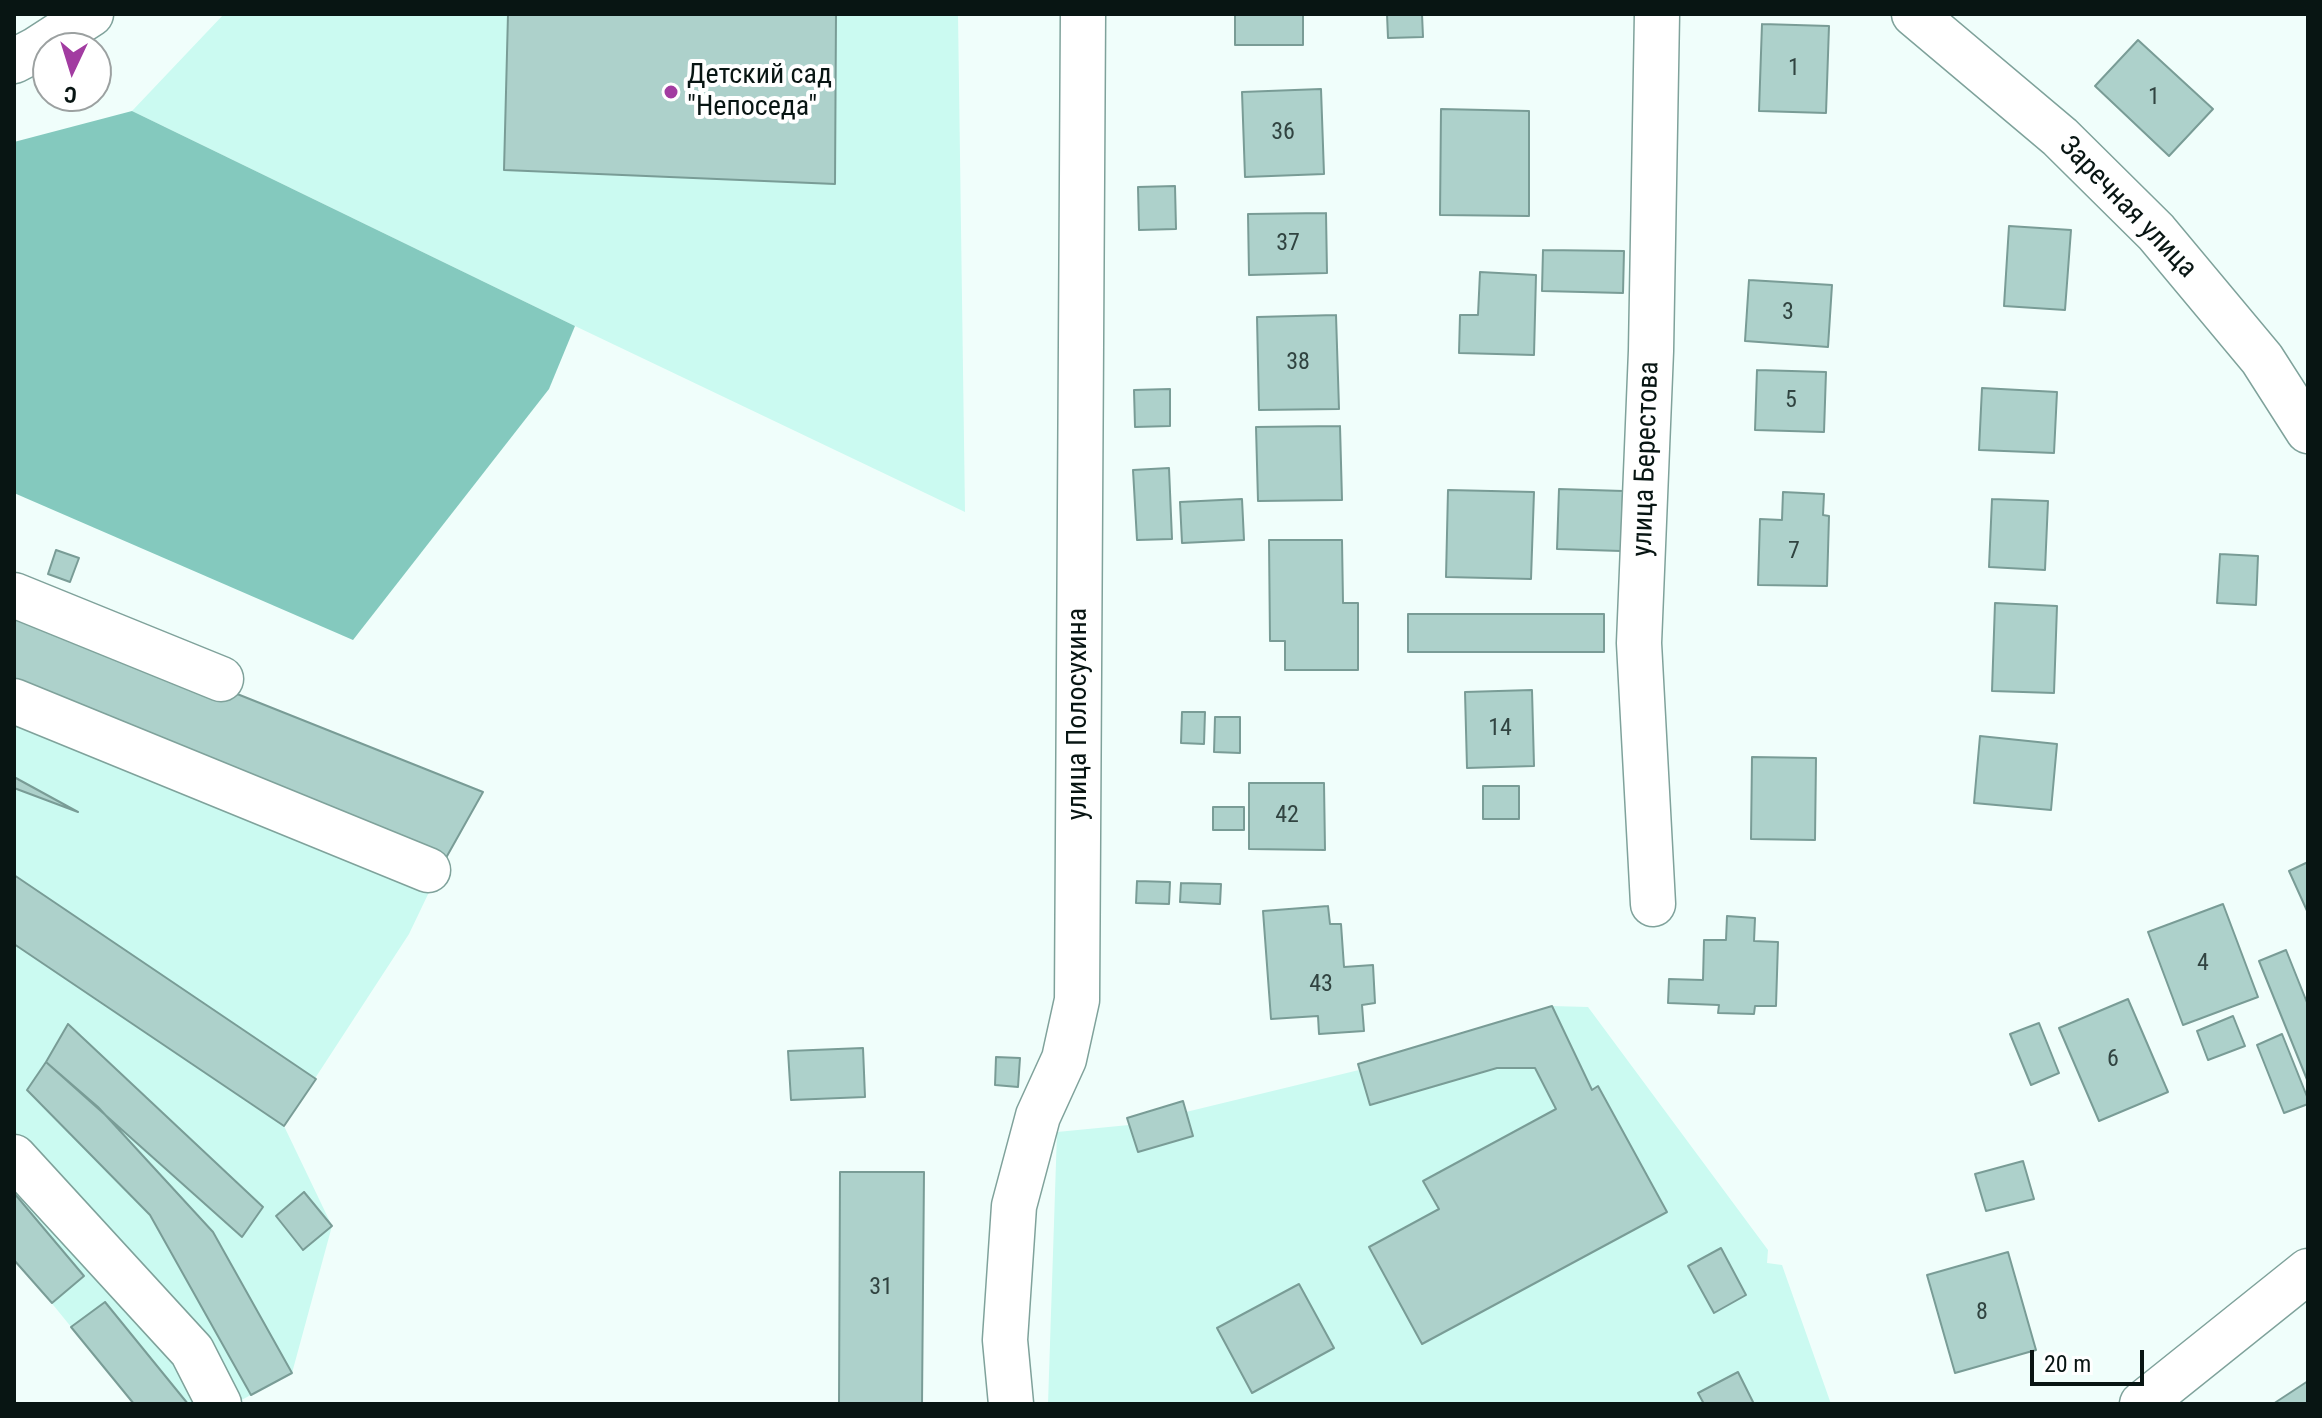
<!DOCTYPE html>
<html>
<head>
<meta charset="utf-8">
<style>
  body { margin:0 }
  #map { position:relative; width:2322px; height:1418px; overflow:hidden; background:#f0fefb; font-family:"Roboto Condensed",sans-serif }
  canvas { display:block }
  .frame { position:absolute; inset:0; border:16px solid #081513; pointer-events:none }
  .north { position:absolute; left:32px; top:32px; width:80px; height:80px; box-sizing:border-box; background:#fff; border:2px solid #9ca1a1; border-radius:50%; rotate:184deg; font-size:22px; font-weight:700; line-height:32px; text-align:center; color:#081513 }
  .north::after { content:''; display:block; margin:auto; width:28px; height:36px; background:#a23ca1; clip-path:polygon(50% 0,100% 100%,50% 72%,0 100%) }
  .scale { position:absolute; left:2030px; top:1350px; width:114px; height:36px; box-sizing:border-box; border:4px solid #081513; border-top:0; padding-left:10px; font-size:24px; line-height:28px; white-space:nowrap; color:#081513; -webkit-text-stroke:6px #fff; paint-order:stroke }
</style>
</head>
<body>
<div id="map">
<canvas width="2322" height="1418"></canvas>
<div class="frame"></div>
<div class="north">С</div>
<div class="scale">20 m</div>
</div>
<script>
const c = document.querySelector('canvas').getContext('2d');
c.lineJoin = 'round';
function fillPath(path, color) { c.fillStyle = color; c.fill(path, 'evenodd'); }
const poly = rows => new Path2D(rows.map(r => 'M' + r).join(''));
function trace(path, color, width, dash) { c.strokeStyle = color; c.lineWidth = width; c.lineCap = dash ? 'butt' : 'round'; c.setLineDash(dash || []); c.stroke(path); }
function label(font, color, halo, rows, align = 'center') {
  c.font = font + ' "Roboto Condensed",sans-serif'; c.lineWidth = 8; c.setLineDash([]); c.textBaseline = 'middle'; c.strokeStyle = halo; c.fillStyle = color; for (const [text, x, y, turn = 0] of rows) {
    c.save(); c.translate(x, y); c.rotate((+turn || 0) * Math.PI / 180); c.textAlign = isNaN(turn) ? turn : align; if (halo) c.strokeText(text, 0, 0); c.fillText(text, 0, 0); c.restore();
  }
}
const built = poly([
  [224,14,958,14,965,512,575,326,132,111],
  [14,605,442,865,409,934,284,1126,332,1226,292,1373,234,1404,134,1404,14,1257],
  [1552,1006,1588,1007,1768,1250,1767,1263,1782,1265,1831,1404,1048,1404,1057,1132,1129,1125,1127,1118,1183,1101,1186,1112,1359,1070,1358,1064]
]);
const forest = poly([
  [132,111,575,326,549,389,353,640,14,493,14,142]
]);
const building = poly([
  [508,14,836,14,835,184,504,170,508,14],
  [1235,14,1303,14,1303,45,1235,45,1235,14],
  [1387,14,1422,14,1423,37,1388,38,1387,14],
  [1762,24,1829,26,1826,113,1759,111,1762,24],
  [2138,40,2213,109,2169,156,2095,86,2138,40],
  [1321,89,1324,174,1245,177,1242,92,1321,89],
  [1441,109,1529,111,1529,216,1440,215,1441,109],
  [1175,186,1176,229,1139,230,1138,187,1175,186],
  [1326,213,1327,273,1249,275,1248,214,1326,213],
  [2009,226,2071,230,2065,310,2004,306,2009,226],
  [1543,250,1624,251,1623,293,1542,291,1543,250],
  [1480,272,1536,275,1534,355,1459,353,1460,315,1478,315,1480,272],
  [1749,280,1832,285,1828,347,1745,341,1749,280],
  [1336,315,1339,409,1259,410,1257,317,1336,315],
  [1757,370,1826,372,1824,432,1755,430,1757,370],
  [1982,388,2057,392,2054,453,1979,450,1982,388],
  [1170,389,1170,426,1135,427,1134,390,1170,389],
  [1340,426,1342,500,1258,501,1256,427,1340,426],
  [1169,468,1172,539,1137,540,1133,470,1169,468],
  [1559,489,1623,491,1621,551,1557,549,1559,489],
  [1448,490,1534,492,1531,579,1446,577,1448,490],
  [1783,492,1824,494,1823,515,1829,516,1827,586,1758,585,1760,519,1782,520,1783,492],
  [1242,499,1244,540,1182,543,1180,502,1242,499],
  [1992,499,2048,501,2045,570,1989,567,1992,499],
  [1269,540,1342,540,1343,603,1358,603,1358,670,1285,670,1285,641,1270,641,1269,540],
  [56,550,79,558,70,582,48,574,56,550],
  [2220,554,2258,556,2256,605,2217,603,2220,554],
  [1995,603,2057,606,2054,693,1992,691,1995,603],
  [14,605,483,792,442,865,14,689,14,605],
  [1408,614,1604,614,1604,652,1408,652,1408,614],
  [1532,690,1534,766,1467,768,1465,692,1532,690],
  [1182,712,1205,712,1204,744,1181,743,1182,712],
  [1215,717,1240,717,1240,753,1214,752,1215,717],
  [1980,736,2057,744,2051,810,1974,803,1980,736],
  [1752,757,1816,758,1815,840,1751,839,1752,757],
  [14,777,78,812,14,788,14,777],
  [1249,783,1324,783,1325,850,1249,849,1249,783],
  [1483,786,1519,786,1519,819,1483,819,1483,786],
  [1213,807,1244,807,1244,830,1213,830,1213,807],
  [2308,862,2308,913,2289,871,2308,862],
  [14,875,316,1079,284,1126,14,944,14,875],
  [1137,881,1170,882,1169,904,1136,903,1137,881],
  [1181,883,1221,884,1220,904,1180,902,1181,883],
  [2223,904,2258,997,2183,1025,2148,932,2223,904],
  [1328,906,1330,924,1341,924,1344,967,1373,965,1375,1003,1362,1005,1364,1031,1319,1034,1318,1016,1271,1019,1263,911,1328,906],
  [1727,916,1755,918,1754,941,1778,942,1776,1006,1755,1006,1754,1014,1718,1013,1719,1005,1668,1003,1669,979,1703,980,1704,940,1726,940,1727,916],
  [2286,950,2308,1005,2308,1082,2259,961,2286,950],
  [2128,999,2168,1092,2099,1121,2059,1028,2128,999],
  [1552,1006,1592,1090,1598,1086,1667,1212,1422,1344,1369,1247,1439,1209,1423,1181,1556,1109,1535,1068,1497,1068,1370,1105,1358,1064,1552,1006],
  [2233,1016,2245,1046,2208,1060,2197,1031,2233,1016],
  [2039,1023,2059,1073,2031,1085,2010,1034,2039,1023],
  [68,1024,263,1207,242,1237,46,1062,68,1024],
  [2282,1034,2308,1099,2308,1104,2284,1113,2257,1045,2282,1034],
  [863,1048,865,1097,791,1100,788,1051,863,1048],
  [996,1057,1020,1058,1018,1087,995,1085,996,1057],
  [46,1062,98,1107,213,1232,292,1373,251,1395,150,1215,27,1090,46,1062],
  [1183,1101,1193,1136,1138,1152,1127,1118,1183,1101],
  [2023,1161,2034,1199,1986,1211,1975,1174,2023,1161],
  [840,1172,924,1172,922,1404,839,1404,840,1172],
  [304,1192,332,1226,303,1250,276,1216,304,1192],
  [14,1193,84,1276,52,1303,14,1260,14,1193],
  [1721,1248,1746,1295,1714,1313,1688,1266,1721,1248],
  [2008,1252,2036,1350,1955,1373,1927,1275,2008,1252],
  [1299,1284,1334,1348,1252,1393,1217,1328,1299,1284],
  [105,1302,188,1404,134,1404,71,1327,105,1302],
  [1738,1372,1754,1404,1704,1404,1698,1393,1738,1372],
  [2308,1381,2308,1404,2273,1404,2308,1381]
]);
const minor = poly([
  [1914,14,2060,137,2156,232,2262,359,2308,431],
  [14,61,37,49,91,14],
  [14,595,221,679],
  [14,701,428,870],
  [1653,904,1639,643,1651,351,1657,14],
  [14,1157,192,1351,219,1404],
  [1011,1404,1005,1340,1014,1206,1038,1116,1064,1059,1077,1000,1083,14],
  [2142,1404,2308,1271]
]);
const markers = [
  [671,92,8,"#a23ca1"]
];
const numberNames = [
  ["1",1794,69],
  ["1",2154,98],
  ["36",1283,133],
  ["37",1288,244],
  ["3",1788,313],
  ["38",1298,363],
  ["5",1791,401],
  ["7",1794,552],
  ["14",1500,729],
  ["42",1287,816],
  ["4",2203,964],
  ["43",1321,985],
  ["6",2113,1060],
  ["31",881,1288],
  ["8",1982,1313]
];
const poiNames = [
  ["Детский сад",687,76],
  ["\"Непоседа\"",687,108]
];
const streetNames = [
  ["Заречная улица",2127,208,46],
  ["улица Берестова",1647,459,-88],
  ["улица Полосухина",1079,714,-90]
];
fillPath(built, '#cbfaf1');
fillPath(forest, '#84c9be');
fillPath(building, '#add1cb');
trace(building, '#799c96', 2);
trace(minor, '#7fa29b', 47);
trace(minor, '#fff', 44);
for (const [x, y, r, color] of markers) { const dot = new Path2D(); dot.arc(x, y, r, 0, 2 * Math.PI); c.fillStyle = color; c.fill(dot); trace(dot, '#fff', 3); }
label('24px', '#314441', null, numberNames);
label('28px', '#081513', '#fff', poiNames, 'left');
label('28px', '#081513', '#fff', streetNames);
</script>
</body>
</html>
